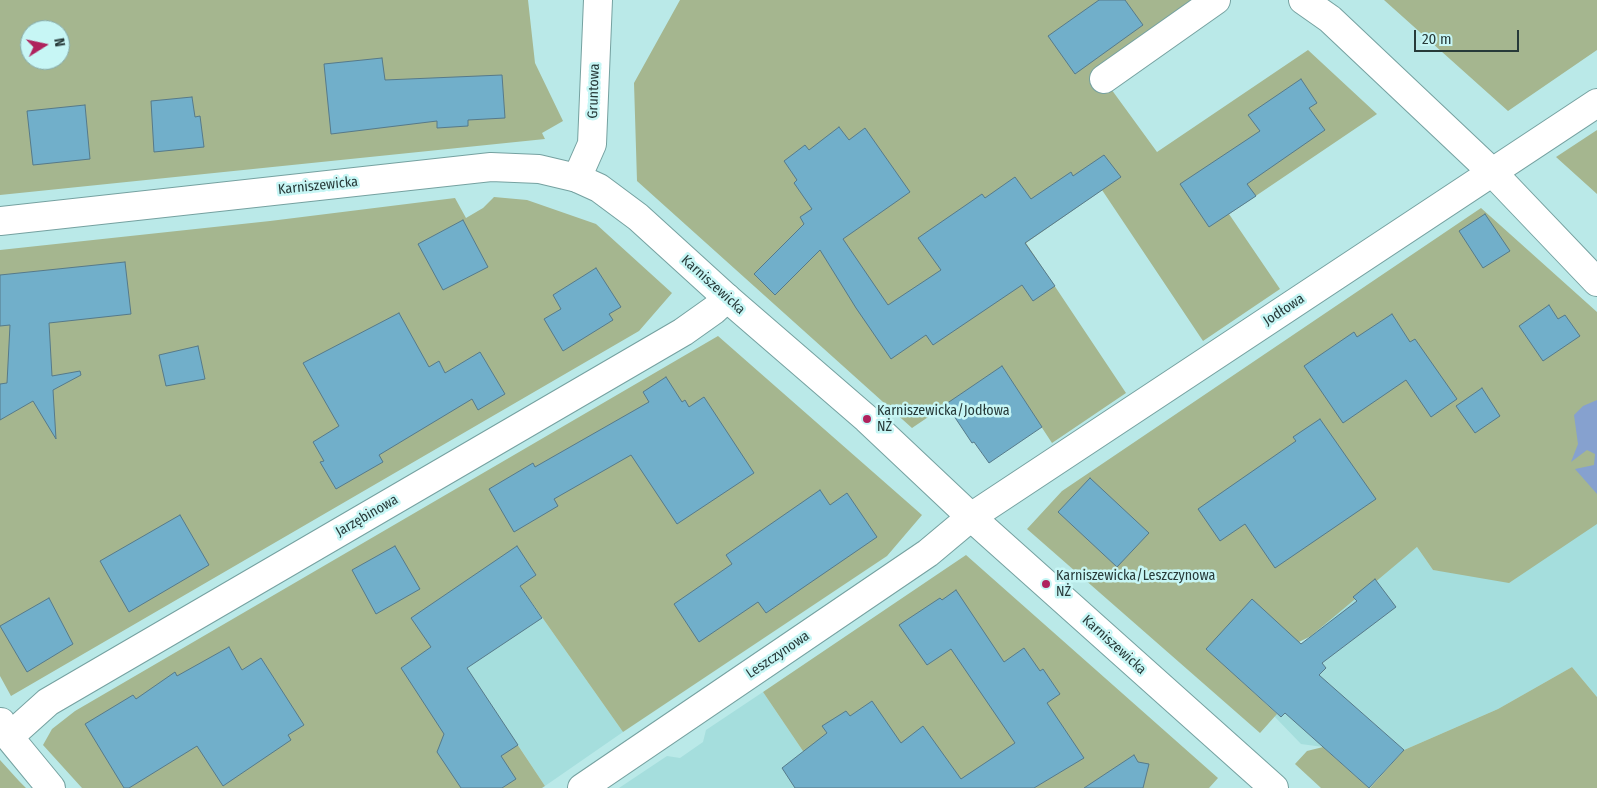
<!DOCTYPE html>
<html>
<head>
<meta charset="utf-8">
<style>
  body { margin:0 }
  #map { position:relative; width:1597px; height:788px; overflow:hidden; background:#bae9e8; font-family:"Fira Sans Condensed",sans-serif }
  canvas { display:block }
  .north { position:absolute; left:20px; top:20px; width:50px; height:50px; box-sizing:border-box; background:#c7f6f5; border:1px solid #87abaa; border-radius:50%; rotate:80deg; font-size:14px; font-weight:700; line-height:20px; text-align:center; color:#273a39 }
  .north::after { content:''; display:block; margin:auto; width:18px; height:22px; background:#af225d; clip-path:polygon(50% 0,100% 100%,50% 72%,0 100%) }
  .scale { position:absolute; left:1414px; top:30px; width:105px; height:22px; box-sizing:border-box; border:2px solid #273a39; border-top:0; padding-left:6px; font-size:15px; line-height:18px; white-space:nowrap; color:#273a39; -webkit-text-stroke:4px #c7f6f5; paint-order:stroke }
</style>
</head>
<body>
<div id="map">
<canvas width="1597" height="788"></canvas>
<div class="north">N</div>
<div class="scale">20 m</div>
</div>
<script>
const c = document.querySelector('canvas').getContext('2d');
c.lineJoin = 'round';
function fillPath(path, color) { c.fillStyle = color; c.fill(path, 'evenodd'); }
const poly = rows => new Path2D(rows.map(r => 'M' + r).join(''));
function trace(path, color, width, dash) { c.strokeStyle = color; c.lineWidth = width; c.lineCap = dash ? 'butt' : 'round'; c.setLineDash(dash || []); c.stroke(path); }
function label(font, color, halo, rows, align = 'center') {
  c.font = font + ' "Fira Sans Condensed",sans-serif'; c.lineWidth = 5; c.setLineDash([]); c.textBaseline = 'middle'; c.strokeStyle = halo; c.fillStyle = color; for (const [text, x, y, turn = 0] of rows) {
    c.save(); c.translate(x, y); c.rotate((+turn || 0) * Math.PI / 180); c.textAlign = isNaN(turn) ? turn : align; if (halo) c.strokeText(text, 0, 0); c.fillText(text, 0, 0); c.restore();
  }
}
const built = poly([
  [1597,523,1597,697,1572,667,1498,709,1404,750,1357,709,1323,747,1301,744,1274,716,1311,636,1375,579,1417,547,1433,570,1466,574],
  [520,586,623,732,545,786,446,636],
  [763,692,828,788,619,788,667,756,680,758,703,742,706,730]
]);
const green = poly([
  [0,0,528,0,535,63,563,121,542,133,545,139,0,195],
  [30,30,60,30,60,60,30,60],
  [680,0,1195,0,1098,71,1157,152,1308,50,1377,114,1229,214,1280,289,1203,341,1102,190,1026,243,1126,393,1052,443,1002,367,912,428,637,181,634,83],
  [1384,0,1597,0,1597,50,1508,111],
  [1597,130,1597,194,1556,157],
  [494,197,527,200,596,224,672,293,639,331,11,696,0,676,0,250,270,221,455,198,466,218,483,208],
  [1481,208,1597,312,1597,524,1509,583,1433,570,1417,547,1311,636,1299,642,1207,649,1277,714,1260,733,1027,529,1062,491],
  [718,336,922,515,887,556,623,732,520,586,446,637,545,786,542,788,82,788,43,745,52,729,75,711],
  [966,555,1218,778,1209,788,828,788,763,692],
  [1572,667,1597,697,1597,788,1370,788,1404,750,1498,709],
  [1323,747,1369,788,1321,788,1295,764,1307,751],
  [0,760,19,781,26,788,0,788]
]);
const water = poly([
  [1597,400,1597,494,1575,469,1594,465,1595,454,1587,450,1571,462,1578,444,1574,415,1583,406]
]);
const building = poly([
  [1099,0,1125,0,1143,25,1075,74,1048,36,1099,0],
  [382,58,385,80,502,75,505,118,468,120,468,126,437,128,437,121,331,134,324,64,382,58],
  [1301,79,1317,103,1309,108,1325,130,1247,184,1256,196,1209,227,1180,184,1260,131,1248,115,1301,79],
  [192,97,195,117,200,116,204,147,154,152,151,101,192,97],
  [85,105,90,159,33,165,27,111,85,105],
  [839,127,849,140,865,128,910,192,843,239,888,305,941,270,918,238,982,194,985,198,1015,177,1031,199,1071,172,1073,176,1104,155,1121,177,1025,243,1055,286,1033,301,1022,285,933,345,926,335,891,359,856,308,820,250,775,295,754,274,804,224,800,217,812,209,794,183,797,180,784,161,805,145,809,150,839,127],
  [1485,214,1510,251,1483,268,1459,231,1485,214],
  [463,220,488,267,443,290,418,244,463,220],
  [125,262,131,314,49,323,52,376,80,371,81,375,53,390,56,439,33,401,0,420,0,384,7,383,10,325,0,326,0,275,125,262],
  [596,268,621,307,609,314,613,320,563,351,544,319,561,309,553,295,596,268],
  [1549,305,1558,319,1565,315,1580,336,1543,361,1519,326,1549,305],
  [399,313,429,367,439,361,445,373,480,352,505,394,478,410,472,399,379,455,383,462,336,489,320,462,324,461,313,442,339,426,303,363,399,313],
  [1392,314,1410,342,1415,339,1457,399,1431,417,1406,380,1343,423,1304,366,1354,332,1357,337,1392,314],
  [198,346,205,379,166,386,159,355,198,346],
  [1002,366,1042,427,989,463,974,442,972,443,946,404,1002,366],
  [666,377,682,402,685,400,689,407,704,397,754,473,677,524,631,455,554,499,558,506,514,532,489,489,533,463,535,467,649,402,643,392,666,377],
  [1482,388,1500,416,1475,433,1456,406,1482,388],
  [1320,419,1376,499,1275,568,1245,524,1220,541,1198,509,1296,441,1293,437,1320,419],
  [1090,478,1149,533,1117,567,1058,512,1090,478],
  [820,490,830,505,847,493,877,537,766,613,758,602,699,642,674,604,732,564,726,555,820,490],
  [180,515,209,565,129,612,100,561,180,515],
  [395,546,420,589,376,614,352,570,395,546],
  [517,546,536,575,520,586,542,618,467,668,518,745,501,756,516,779,502,788,461,788,437,752,444,734,401,668,431,647,411,618,517,546],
  [1375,579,1396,607,1322,663,1326,668,1319,675,1404,750,1369,788,1285,713,1281,717,1206,649,1252,599,1301,644,1357,601,1353,597,1375,579],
  [956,590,1004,662,1024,648,1040,671,1043,669,1060,694,1047,703,1084,758,1034,788,795,788,782,768,827,733,822,726,846,711,850,716,872,701,901,743,923,726,961,779,1015,743,951,649,927,665,899,625,940,598,942,600,956,590],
  [49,598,73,644,27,672,0,626,49,598],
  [229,647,242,670,261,658,304,725,288,735,291,740,223,786,197,746,129,788,124,788,85,724,133,695,136,699,175,672,177,676,229,647],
  [1134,755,1138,762,1149,764,1143,788,1084,788,1134,755]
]);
const street = poly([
  [1303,0,1330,19,1492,172,1597,282],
  [1104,79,1216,0],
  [577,178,592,144,598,0],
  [1,722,9,737,51,788],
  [9,737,48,702,683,332,714,310,727,298],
  [582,788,928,553,971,517,1597,103]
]);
const secondary = poly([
  [0,221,491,167,539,169,577,178,599,188,638,217,727,298,867,419,971,517,1274,788]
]);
const markers = [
  [867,419,5,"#af225d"],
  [1046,584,5,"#af225d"]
];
const streetNames = [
  ["Gruntowa",594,91,-88],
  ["Karniszewicka",318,186,-6],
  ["Karniszewicka",713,285,42],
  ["Jodłowa",1284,310,-33],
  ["Jarzębinowa",367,516,-30],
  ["Karniszewicka",1114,645,42],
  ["Leszczynowa",778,655,-34]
];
const poiNames = [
  ["Karniszewicka/Jodłowa",877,411],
  ["NŻ",877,427],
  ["Karniszewicka/Leszczynowa",1056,576],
  ["NŻ",1056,592]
];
fillPath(built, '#a5dedd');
fillPath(green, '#a5b68f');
fillPath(water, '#86a1cf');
fillPath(building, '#71afca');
trace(building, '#567a8a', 1);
trace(street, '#75a1a0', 30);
trace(secondary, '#75a1a0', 30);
trace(street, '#fff', 28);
trace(secondary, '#fff', 28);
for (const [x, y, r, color] of markers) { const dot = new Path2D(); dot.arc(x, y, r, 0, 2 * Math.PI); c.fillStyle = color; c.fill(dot); trace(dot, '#c7f6f5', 2); }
label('14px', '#273a39', '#c7f6f5', streetNames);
label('14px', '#273a39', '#c7f6f5', poiNames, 'left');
</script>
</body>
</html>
